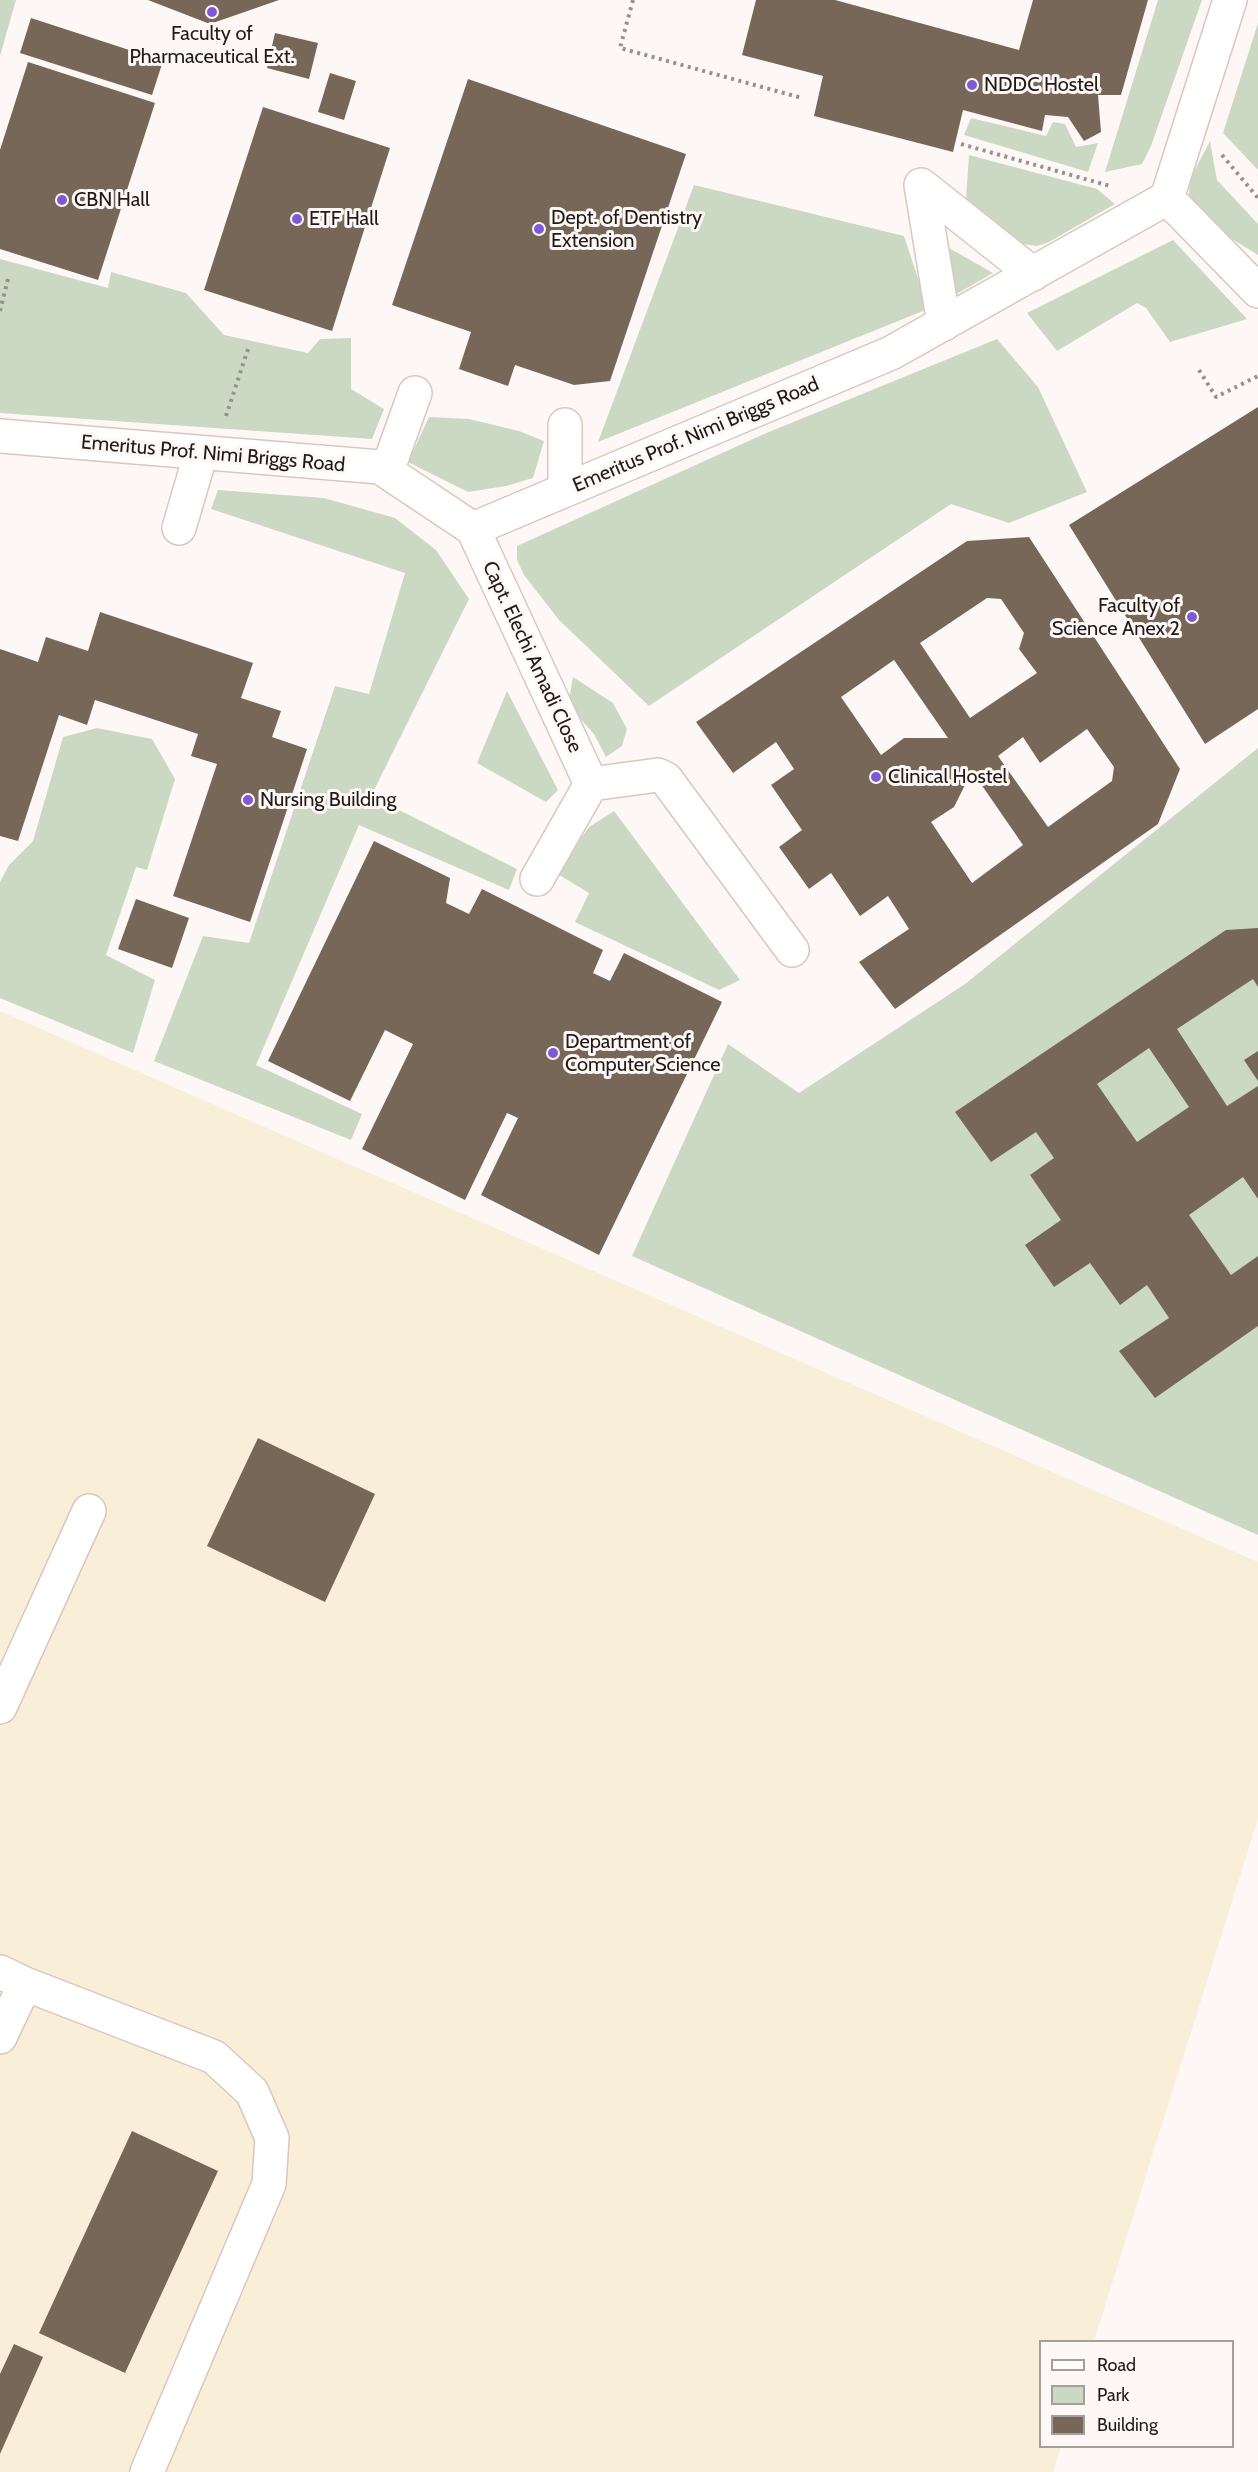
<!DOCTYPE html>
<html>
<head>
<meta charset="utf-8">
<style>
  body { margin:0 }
  #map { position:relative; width:1258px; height:2472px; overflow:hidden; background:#fdf8f6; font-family:Cabin,sans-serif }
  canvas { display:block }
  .legend { position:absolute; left:1039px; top:2340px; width:195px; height:108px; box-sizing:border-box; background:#fdf8f6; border:2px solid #a59f9c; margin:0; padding:8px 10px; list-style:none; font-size:18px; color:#211a16 }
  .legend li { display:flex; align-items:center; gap:12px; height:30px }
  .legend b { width:30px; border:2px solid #a59f9c }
</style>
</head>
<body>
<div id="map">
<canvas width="1258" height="2472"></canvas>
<ul class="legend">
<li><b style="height:8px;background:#fff"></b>Road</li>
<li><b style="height:16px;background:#cbd9c4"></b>Park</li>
<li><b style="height:16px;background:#766759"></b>Building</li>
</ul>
</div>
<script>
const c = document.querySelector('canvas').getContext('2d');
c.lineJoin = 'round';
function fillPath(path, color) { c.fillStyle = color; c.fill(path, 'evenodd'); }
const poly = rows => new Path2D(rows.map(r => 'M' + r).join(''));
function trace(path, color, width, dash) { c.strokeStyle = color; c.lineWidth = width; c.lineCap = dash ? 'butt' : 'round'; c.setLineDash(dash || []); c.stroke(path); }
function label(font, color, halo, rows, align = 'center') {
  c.font = font + ' Cabin,sans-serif'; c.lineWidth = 6; c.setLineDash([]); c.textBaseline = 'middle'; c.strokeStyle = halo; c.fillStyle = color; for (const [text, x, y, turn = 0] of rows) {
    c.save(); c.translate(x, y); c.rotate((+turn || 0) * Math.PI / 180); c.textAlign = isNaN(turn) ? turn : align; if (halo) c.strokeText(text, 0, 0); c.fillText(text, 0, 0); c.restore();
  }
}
const medical = poly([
  [0,1011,1258,1562,1258,1819,1094,2341,1040,2342,1040,2446,1061,2447,1053,2472,0,2472]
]);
const green = poly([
  [0,0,16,0,0,56],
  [1158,0,1202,0,1151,146,1142,164,1105,172],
  [1258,23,1258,170,1223,133],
  [971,118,1046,136,1053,122,1065,124,1076,147,1098,143,1088,172,964,135],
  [1210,141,1217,180,1258,224,1258,255,1195,216,1188,206,1190,179],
  [969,155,1097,189,1115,204,1049,242,1037,246,1023,244,966,198],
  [694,185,904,236,928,309,598,442],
  [1173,240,1247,319,1170,342,1146,308,1137,303,1057,351,1027,313],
  [942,244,993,273,953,296],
  [0,259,108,288,111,272,186,293,224,335,308,353,320,339,351,338,351,389,384,409,372,439,0,413],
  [997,339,1038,387,1087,492,1009,523,951,504,649,706,559,620,524,575,517,560,517,546,764,434],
  [429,417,469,419,519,431,544,441,533,478,506,486,468,492,408,462],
  [218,490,324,498,395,518,436,550,469,599,371,796,517,869,509,890,359,825,256,1065,362,1114,351,1140,154,1061,203,936,249,943,335,686,369,694,405,573,211,509],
  [573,677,613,703,627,729,622,746,606,757,594,734,568,705],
  [507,691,558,790,546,802,477,763],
  [97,728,152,739,175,779,147,870,136,867,106,955,155,980,133,1053,0,998,0,882,9,865,33,841,63,737],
  [1258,748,1258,1535,632,1256,728,1044,799,1093,965,984],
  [614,811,740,980,719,990,575,922,589,893,556,873,589,827]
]);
const building = poly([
  [148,0,279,0,210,24],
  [756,0,835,0,1019,50,1033,0,1148,0,1121,95,1098,95,1101,132,1084,141,1068,117,1045,115,1042,131,963,110,953,152,814,116,823,76,742,55],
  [31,18,163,61,152,95,20,53],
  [275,33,318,43,309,79,267,68],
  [28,62,155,103,98,280,0,249,0,150],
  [330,73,356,81,344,120,318,112],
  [468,79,686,154,610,381,574,385,515,365,508,386,459,369,471,332,392,305],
  [263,107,390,148,332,331,204,290],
  [1258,407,1258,709,1205,744,1069,525],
  [1029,537,1180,769,1158,824,895,1009,859,962,909,929,888,896,860,916,831,873,809,889,779,847,802,830,771,785,794,769,776,742,733,773,696,722,967,541],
  [987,598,1001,599,1024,633,1019,649,1037,673,970,718,920,643],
  [894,660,948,738,904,738,881,755,841,697],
  [1087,729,1114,767,1112,781,1048,827,998,756,1023,737,1040,763],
  [972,771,1023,845,972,883,931,822,954,807],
  [100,612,253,663,241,698,281,711,272,737,307,749,250,922,173,896,217,764,191,756,198,734,95,700,87,725,59,715,18,841,0,836,0,649,38,662,46,637,88,651],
  [374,841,450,878,446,903,469,914,482,889,603,950,593,973,610,981,624,953,722,1002,599,1255,481,1195,518,1118,507,1113,465,1200,362,1149,413,1044,385,1030,350,1101,268,1061],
  [136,899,189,918,172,968,118,949],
  [1258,928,1258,987,1253,979,1177,1029,1227,1106,1258,1086,1258,1199,1243,1177,1189,1215,1231,1275,1258,1256,1258,1326,1155,1398,1119,1351,1169,1318,1147,1285,1120,1305,1090,1263,1054,1287,1025,1245,1061,1220,1030,1175,1054,1158,1036,1132,991,1162,955,1112,1226,930],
  [1149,1048,1189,1107,1137,1142,1097,1084],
  [1258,1051,1258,1081,1244,1060],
  [258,1438,375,1494,325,1602,207,1546],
  [132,2131,218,2171,125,2373,39,2333],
  [14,2344,43,2357,0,2454,0,2374]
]);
const path = poly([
  [633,0,620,48,802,98],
  [961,144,1110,186],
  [1222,155,1258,198],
  [0,311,8,279],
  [1199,370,1216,397,1258,376],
  [226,416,249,346]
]);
const minor = poly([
  [1167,198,1258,291],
  [944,324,921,185,1033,274],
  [565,425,565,490],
  [0,436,380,467,473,529,891,353,1167,198,1230,0],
  [387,471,415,393],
  [179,528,201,453],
  [473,529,591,784,537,879],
  [591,784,658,775,666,779,792,950],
  [0,1707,89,1511],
  [0,1972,25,1984,214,2057,252,2092,272,2138,269,2184,147,2472],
  [0,2037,25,1984]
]);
const markers = [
  [212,12,6,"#7e59d3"],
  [972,85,6,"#7e59d3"],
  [62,200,6,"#7e59d3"],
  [297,219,6,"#7e59d3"],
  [539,229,6,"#7e59d3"],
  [1192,617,6,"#7e59d3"],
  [876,777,6,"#7e59d3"],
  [248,800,6,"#7e59d3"],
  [553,1053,6,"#7e59d3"]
];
const poiNames = [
  ["Faculty of",212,34,"center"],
  ["Pharmaceutical Ext.",212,57,"center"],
  ["NDDC Hostel",984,85],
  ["CBN Hall",74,200],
  ["Dept. of Dentistry",551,218],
  ["Extension",551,241],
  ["ETF Hall",309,219],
  ["Faculty of",1180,606,"right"],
  ["Science Anex 2",1180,629,"right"],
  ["Clinical Hostel",888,777],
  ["Nursing Building",260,800],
  ["Department of",565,1042],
  ["Computer Science",565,1065]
];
const streetNames = [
  ["Emeritus Prof. Nimi Briggs Road",696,435,-23],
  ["Emeritus Prof. Nimi Briggs Road",213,454,5],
  ["Capt. Elechi Amadi Close",532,657,65]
];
fillPath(medical, '#f9efd9');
fillPath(green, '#cbd9c4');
fillPath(building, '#766759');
trace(minor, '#dcc6bb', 36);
trace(path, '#96908e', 4, [3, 4.5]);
trace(minor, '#fff', 33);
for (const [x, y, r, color] of markers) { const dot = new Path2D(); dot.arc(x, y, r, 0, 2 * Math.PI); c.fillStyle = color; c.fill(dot); trace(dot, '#fdf8f6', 2); }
label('20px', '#211a16', '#fdf8f6', poiNames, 'left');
label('20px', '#211a16', '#fdf8f6', streetNames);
</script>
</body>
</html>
